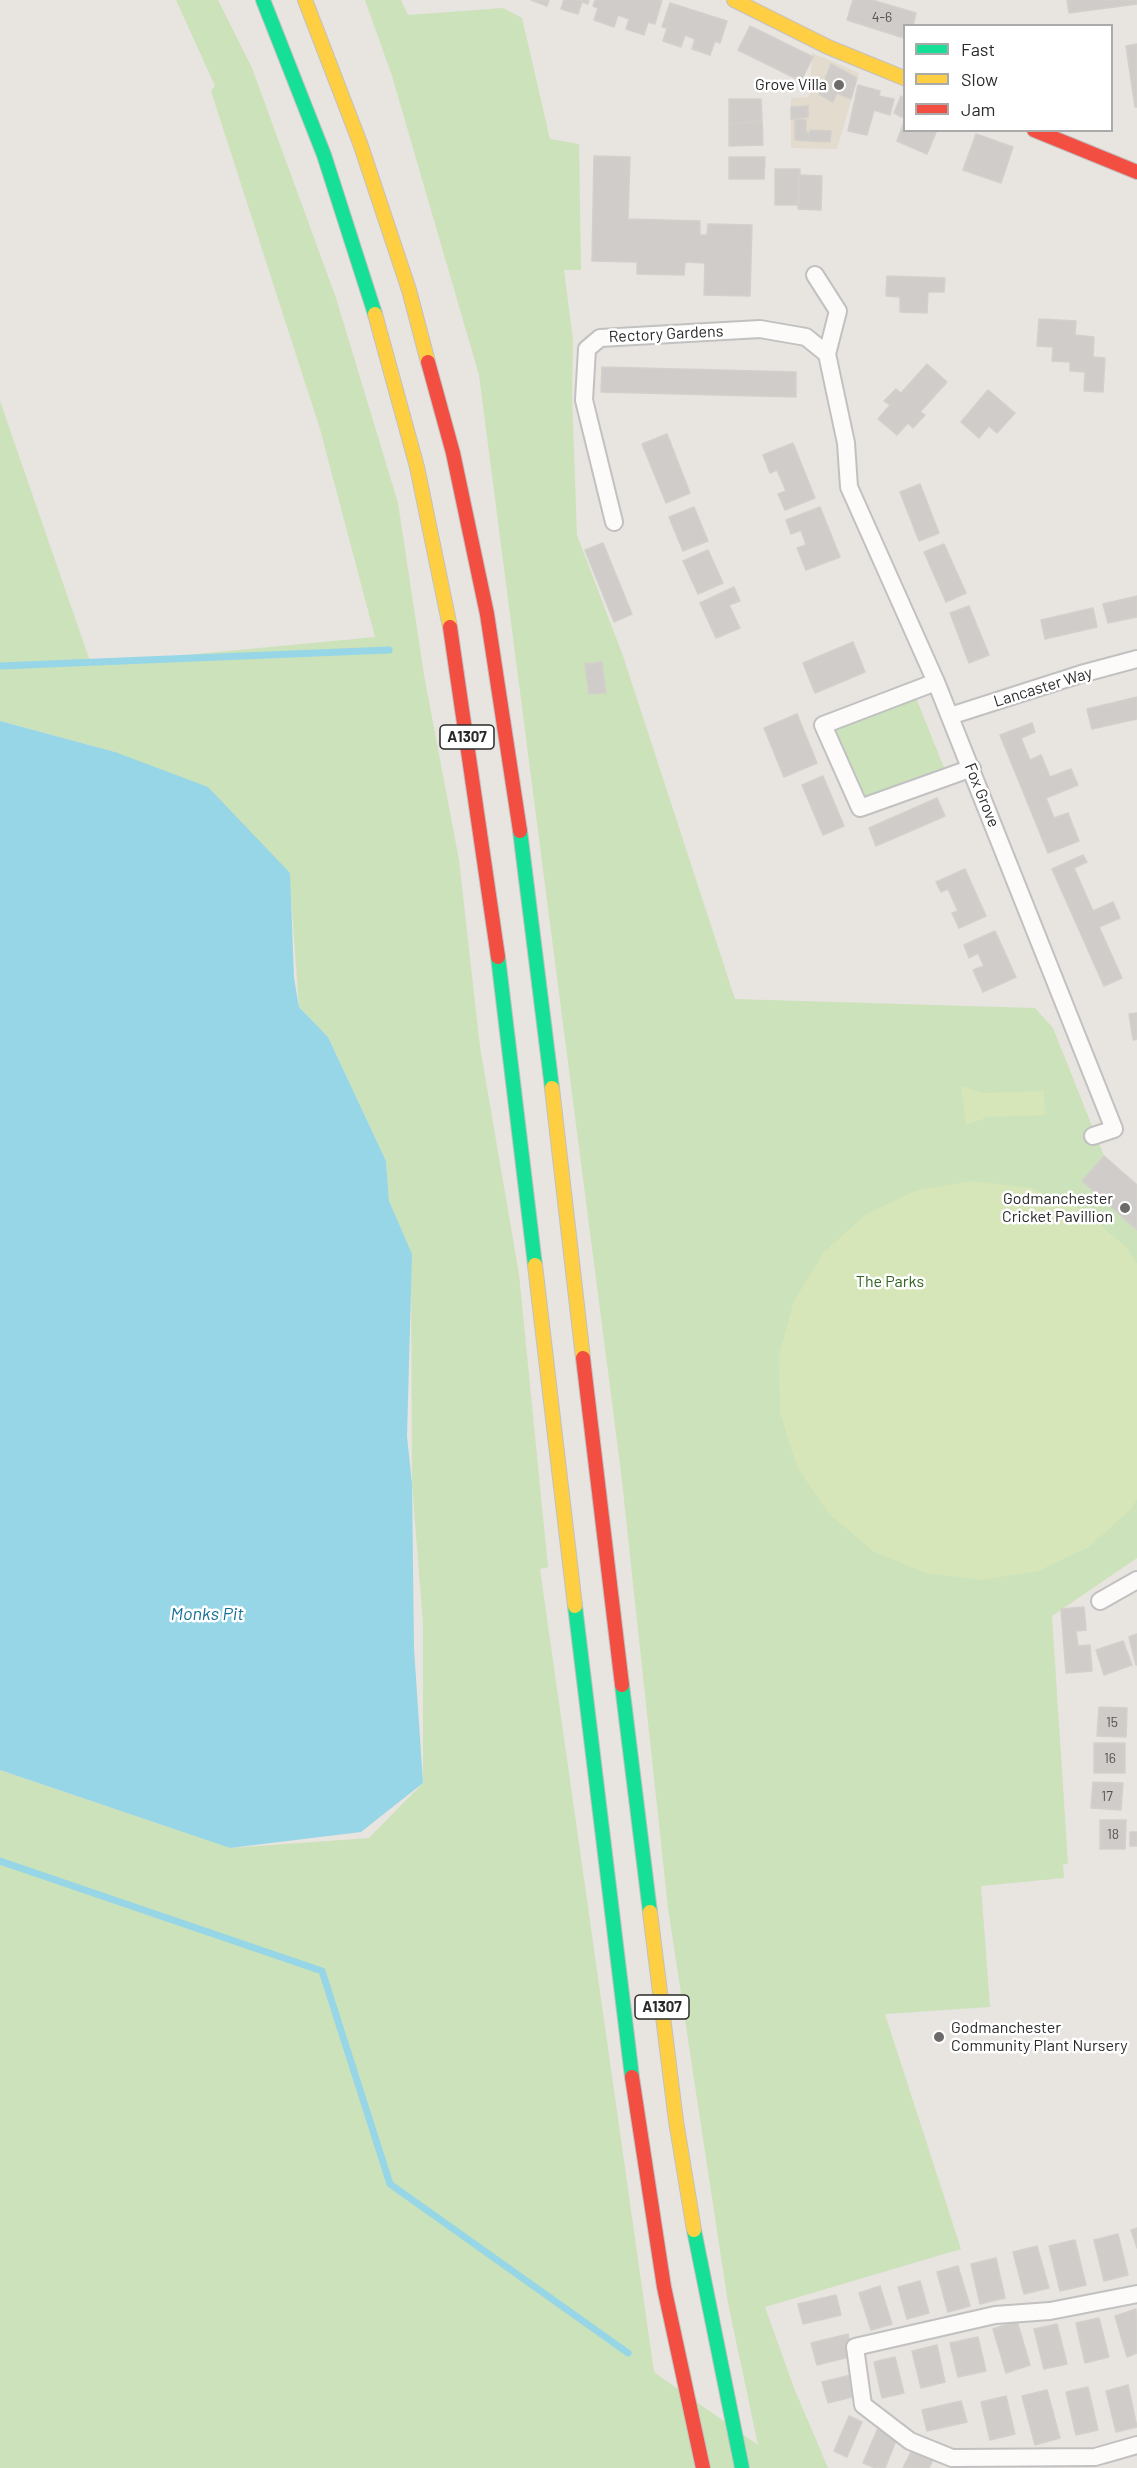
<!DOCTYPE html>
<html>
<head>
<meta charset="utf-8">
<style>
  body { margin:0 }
  #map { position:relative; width:1137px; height:2468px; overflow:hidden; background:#e8e4e0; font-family:Barlow,sans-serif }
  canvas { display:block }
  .legend { position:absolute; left:903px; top:24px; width:210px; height:108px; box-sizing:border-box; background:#fff; border:2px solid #aaa; margin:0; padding:8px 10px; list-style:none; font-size:18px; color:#2a2a2a }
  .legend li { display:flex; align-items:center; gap:12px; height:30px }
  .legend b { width:30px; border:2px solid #aaa }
</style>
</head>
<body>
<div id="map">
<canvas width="1137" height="2468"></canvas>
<ul class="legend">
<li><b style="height:8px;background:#16e098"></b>Fast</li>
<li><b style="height:8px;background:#ffcf43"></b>Slow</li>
<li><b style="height:8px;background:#f24e42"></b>Jam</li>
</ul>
</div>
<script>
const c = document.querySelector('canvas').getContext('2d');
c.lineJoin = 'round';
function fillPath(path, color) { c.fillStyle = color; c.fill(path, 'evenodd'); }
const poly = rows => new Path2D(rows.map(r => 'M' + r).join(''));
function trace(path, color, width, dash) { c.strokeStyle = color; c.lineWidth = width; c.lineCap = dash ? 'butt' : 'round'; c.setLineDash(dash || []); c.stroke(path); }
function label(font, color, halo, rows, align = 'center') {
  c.font = font + ' Barlow,sans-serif'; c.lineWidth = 5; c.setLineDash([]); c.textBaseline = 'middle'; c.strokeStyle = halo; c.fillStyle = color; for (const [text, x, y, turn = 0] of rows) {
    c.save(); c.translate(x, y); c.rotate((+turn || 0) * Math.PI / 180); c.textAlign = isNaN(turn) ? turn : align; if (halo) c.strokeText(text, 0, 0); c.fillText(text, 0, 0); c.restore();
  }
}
const education = poly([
  [812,53,859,73,837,149,791,148,791,98,809,97]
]);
const green = poly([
  [176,0,218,0,252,68,336,298,398,503,424,675,459,860,480,1047,519,1274,548,1567,540,1569,653,2365,655,2373,758,2445,728,2303,668,1908,621,1472,479,375,392,76,365,0,401,0,408,15,503,8,522,18,550,139,579,144,581,270,564,270,573,340,572,396,577,535,623,656,735,999,1035,1008,1053,1028,1104,1156,1137,1185,1137,1558,1052,1616,1068,1864,1063,1864,1064,1878,981,1886,990,2007,885,2014,961,2249,765,2307,794,2388,828,2468,0,2468,0,1770,230,1848,369,1838,423,1783,423,1624,412,1484,411,1259,389,1201,386,1161,328,1037,299,1007,290,883,115,752,0,721,0,401,91,664,375,637,320,429,211,91,215,86],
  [914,693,945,770,862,801,830,728]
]);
const pitch = poly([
  [961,1086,983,1093,1044,1091,1045,1115,988,1117,966,1125],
  [973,1181,1030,1188,1082,1210,1126,1247,1137,1264,1137,1499,1131,1509,1089,1547,1038,1571,981,1580,925,1573,873,1551,829,1514,797,1467,780,1412,779,1355,794,1301,824,1252,866,1214,917,1190]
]);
const water = poly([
  [0,721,115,752,208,787,290,873,294,978,299,1007,328,1037,386,1161,389,1201,412,1254,407,1436,412,1484,414,1648,423,1783,361,1832,230,1848,0,1770]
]);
const stream = poly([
  [0,666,389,650],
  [0,1861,322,1971,390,2184,628,2353]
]);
const building = poly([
  [531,0,549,0,547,6,531,0],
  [564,0,589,0,588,4,582,2,578,14,561,9,564,0],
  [595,0,662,0,655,24,648,22,644,35,626,29,629,19,618,15,614,27,594,20,598,8,593,6,595,0],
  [853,0,872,0,916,13,913,26,904,26,904,38,847,20,853,0],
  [1067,0,1137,0,1137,4,1069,13,1067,0],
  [670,3,727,21,720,43,715,41,710,55,692,49,695,39,685,35,681,47,663,41,667,28,662,27,670,3],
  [750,26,813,57,801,81,738,50,750,26],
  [1137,44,1137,107,1135,107,1126,46,1137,44],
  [831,64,857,78,851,99,837,93,833,102,819,94,831,64],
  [858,85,880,91,879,96,894,99,890,115,874,110,867,135,848,131,858,85],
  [901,96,904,98,904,118,894,113,901,96],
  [729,99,761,99,762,121,729,124,729,99],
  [808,106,808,117,791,119,791,107,808,106],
  [795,119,806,120,806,133,810,133,809,141,795,140,795,119],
  [762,121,763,145,729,146,729,124,762,121],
  [904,122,904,130,937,130,927,154,897,141,904,122],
  [810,130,831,131,830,142,809,141,810,130],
  [976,134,1013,147,1001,183,963,170,976,134],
  [594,156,630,157,628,219,700,221,700,235,707,235,708,224,752,225,750,296,704,295,705,263,685,262,684,275,637,274,637,262,592,261,594,156],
  [729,157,765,157,764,179,729,179,729,157],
  [775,169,800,169,799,205,775,205,775,169],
  [799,175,822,176,821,210,798,209,799,175],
  [887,276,945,278,944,292,928,292,927,313,900,312,900,297,886,296,887,276],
  [1039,319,1076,321,1075,335,1094,337,1093,357,1105,358,1103,392,1084,391,1085,372,1070,371,1070,362,1052,361,1053,347,1037,346,1039,319],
  [927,364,947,382,920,412,925,415,913,428,908,423,897,435,878,419,890,405,884,401,896,389,901,393,927,364],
  [602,367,796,372,796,397,601,392,602,367],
  [988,390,1015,413,997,433,989,426,979,438,961,422,988,390],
  [667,434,690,493,666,503,642,444,667,434],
  [793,443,815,498,785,510,778,494,786,491,777,470,770,473,763,455,793,443],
  [920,484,939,533,919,541,900,492,920,484],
  [694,507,708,541,683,551,669,517,694,507],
  [820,507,840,557,806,570,797,548,806,545,801,530,791,534,786,520,820,507],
  [603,543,632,614,614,622,585,550,603,543],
  [944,544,966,593,946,602,924,552,944,544],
  [708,550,723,583,698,594,683,561,708,550],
  [734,587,740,601,729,605,740,628,716,638,700,603,734,587],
  [1137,596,1137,617,1108,623,1103,604,1137,596],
  [969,606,989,655,969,663,950,613,969,606],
  [1093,608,1097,627,1045,639,1041,620,1093,608],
  [853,642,865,672,815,693,803,663,853,642],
  [602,662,606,693,589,694,585,664,602,662],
  [1137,697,1137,719,1092,729,1087,709,1137,697],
  [797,714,817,763,784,777,764,728,797,714],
  [1032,723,1035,732,1021,738,1030,760,1041,755,1050,777,1071,769,1078,785,1046,798,1054,818,1068,813,1079,841,1048,853,1000,735,1032,723],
  [823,776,844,826,823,835,802,785,823,776],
  [937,798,945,816,876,846,869,828,937,798],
  [1083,855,1087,862,1074,868,1093,911,1113,902,1120,918,1099,927,1122,978,1104,986,1052,869,1083,855],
  [965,869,986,916,959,928,952,913,958,911,948,889,941,892,936,882,965,869],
  [995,931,1016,977,983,992,973,970,984,966,978,953,969,958,964,945,995,931],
  [1137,1013,1137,1039,1133,1040,1129,1014,1137,1013],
  [1104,1156,1137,1185,1137,1230,1082,1181,1104,1156],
  [1084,1607,1086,1630,1076,1631,1078,1646,1090,1645,1092,1671,1066,1673,1061,1609,1084,1607],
  [1137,1634,1137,1665,1136,1665,1129,1637,1137,1634],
  [1123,1641,1132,1665,1104,1675,1096,1650,1123,1641],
  [1099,1707,1127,1708,1126,1737,1097,1736,1099,1707],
  [1094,1743,1125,1743,1125,1773,1094,1773,1094,1743],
  [1093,1782,1123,1783,1121,1810,1091,1808,1093,1782],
  [1100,1820,1126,1820,1125,1849,1100,1849,1100,1820],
  [1130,1832,1137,1832,1137,1846,1130,1846,1130,1832],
  [1137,2228,1137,2248,1131,2230,1137,2228],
  [1118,2234,1128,2275,1104,2281,1094,2240,1118,2234],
  [1075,2240,1086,2285,1060,2291,1049,2246,1075,2240],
  [1037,2246,1049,2288,1024,2294,1013,2252,1037,2246],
  [996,2258,1005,2298,980,2304,971,2264,996,2258],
  [958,2266,970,2306,948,2312,937,2272,958,2266],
  [920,2281,929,2313,907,2319,898,2287,920,2281],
  [880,2286,892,2324,871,2330,859,2293,880,2286],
  [836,2295,841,2315,803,2324,798,2304,836,2295],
  [1136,2309,1137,2353,1127,2357,1115,2316,1136,2309],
  [1099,2318,1109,2357,1085,2363,1076,2323,1099,2318],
  [1017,2321,1030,2365,1006,2373,993,2329,1017,2321],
  [1057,2324,1067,2364,1044,2369,1034,2329,1057,2324],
  [848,2334,853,2356,817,2365,811,2343,848,2334],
  [978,2337,986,2371,958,2377,950,2343,978,2337],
  [937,2345,945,2382,921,2388,912,2351,937,2345],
  [895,2357,904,2393,882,2398,874,2362,895,2357],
  [855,2374,860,2395,828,2403,822,2382,855,2374],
  [1128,2385,1137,2427,1116,2432,1106,2391,1128,2385],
  [1088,2387,1098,2430,1076,2435,1066,2392,1088,2387],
  [1047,2390,1060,2438,1035,2445,1022,2396,1047,2390],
  [1006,2396,1015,2434,990,2440,981,2402,1006,2396],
  [961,2401,967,2422,927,2431,922,2410,961,2401],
  [849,2416,862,2422,847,2457,834,2451,849,2416],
  [878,2428,898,2436,885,2468,875,2468,863,2463,878,2428],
  [913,2448,934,2458,929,2468,903,2468,913,2448]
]);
const street = poly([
  [815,275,838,311,827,354],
  [614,522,584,400,587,349,600,338,760,329,806,337,827,354,846,443,849,487,936,682,1114,1129,1093,1136],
  [936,682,823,725,860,808,972,768],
  [950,716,1081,674,1137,659],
  [1100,1601,1137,1580],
  [1137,2294,1050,2311,995,2315,855,2347,863,2405,910,2441,952,2458,1095,2457,1137,2445]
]);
const fast = poly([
  [263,0,324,155,375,314],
  [520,831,552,1088],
  [498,957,535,1265],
  [575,1606,632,2077],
  [622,1685,650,1912],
  [694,2230,742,2468]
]);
const slow = poly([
  [305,0,360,143,409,290,428,362],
  [734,0,828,47,904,78],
  [375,314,417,467,450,627],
  [552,1088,583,1358],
  [535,1265,575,1606],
  [650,1912,676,2121,694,2230]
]);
const jam = poly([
  [1034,130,1137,172],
  [428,362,453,453,487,614,520,831],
  [450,627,498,957],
  [583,1358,622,1685],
  [632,2077,664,2287,703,2468]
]);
const markers = [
  [839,85,6,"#6c6b6a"],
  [1125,1208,6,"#6c6b6a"],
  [939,2037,6,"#6c6b6a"]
];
const numberNames = [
  ["4-6",882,17],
  ["15",1112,1722],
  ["16",1110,1758],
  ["17",1107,1796],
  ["18",1113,1834]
];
const shields = [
  [467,737,54],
  [662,2007,54]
];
const shieldNames = [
  ["A1307",467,737],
  ["A1307",662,2007]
];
const poiNames = [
  ["Grove Villa",827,85],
  ["Godmanchester",1113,1199],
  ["Cricket Pavillion",1113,1217],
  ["Godmanchester",951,2028,"left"],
  ["Community Plant Nursery",951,2046,"left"]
];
const streetNames = [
  ["Rectory Gardens",666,334,-3],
  ["Lancaster Way",1043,687,-17],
  ["Fox Grove",982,795,68]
];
const parkNames = [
  ["The Parks",890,1282]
];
const waterNames = [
  ["Monks Pit",207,1614]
];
fillPath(education, '#e2dbce');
fillPath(green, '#cce2ba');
fillPath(pitch, '#d7e6b8');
fillPath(water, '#96d6e7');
trace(stream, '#96d6e7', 7);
fillPath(building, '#cfccc9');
trace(building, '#d3d0cc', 1.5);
trace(street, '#c2c1c1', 20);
trace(fast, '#c2c1c1', 16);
trace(slow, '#c2c1c1', 16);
trace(jam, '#c2c1c1', 16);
trace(street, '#fcfbfa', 16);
trace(fast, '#16e098', 14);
trace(slow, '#ffcf43', 14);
trace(jam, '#f24e42', 14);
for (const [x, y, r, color] of markers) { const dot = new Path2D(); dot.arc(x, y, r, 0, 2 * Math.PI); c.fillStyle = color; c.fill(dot); trace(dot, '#fff', 2); }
label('14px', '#545352', null, numberNames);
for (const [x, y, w] of shields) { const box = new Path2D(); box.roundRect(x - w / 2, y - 12, w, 24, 4.5); c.fillStyle = '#fff'; c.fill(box); trace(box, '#2a2a2a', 1.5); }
label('bold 15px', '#2a2a2a', null, shieldNames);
label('16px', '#2a2a2a', '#fff', poiNames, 'right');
label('16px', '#2a2a2a', '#fff', streetNames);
label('16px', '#2f641d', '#fff', parkNames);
label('italic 18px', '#136f95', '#fff', waterNames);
</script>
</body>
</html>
